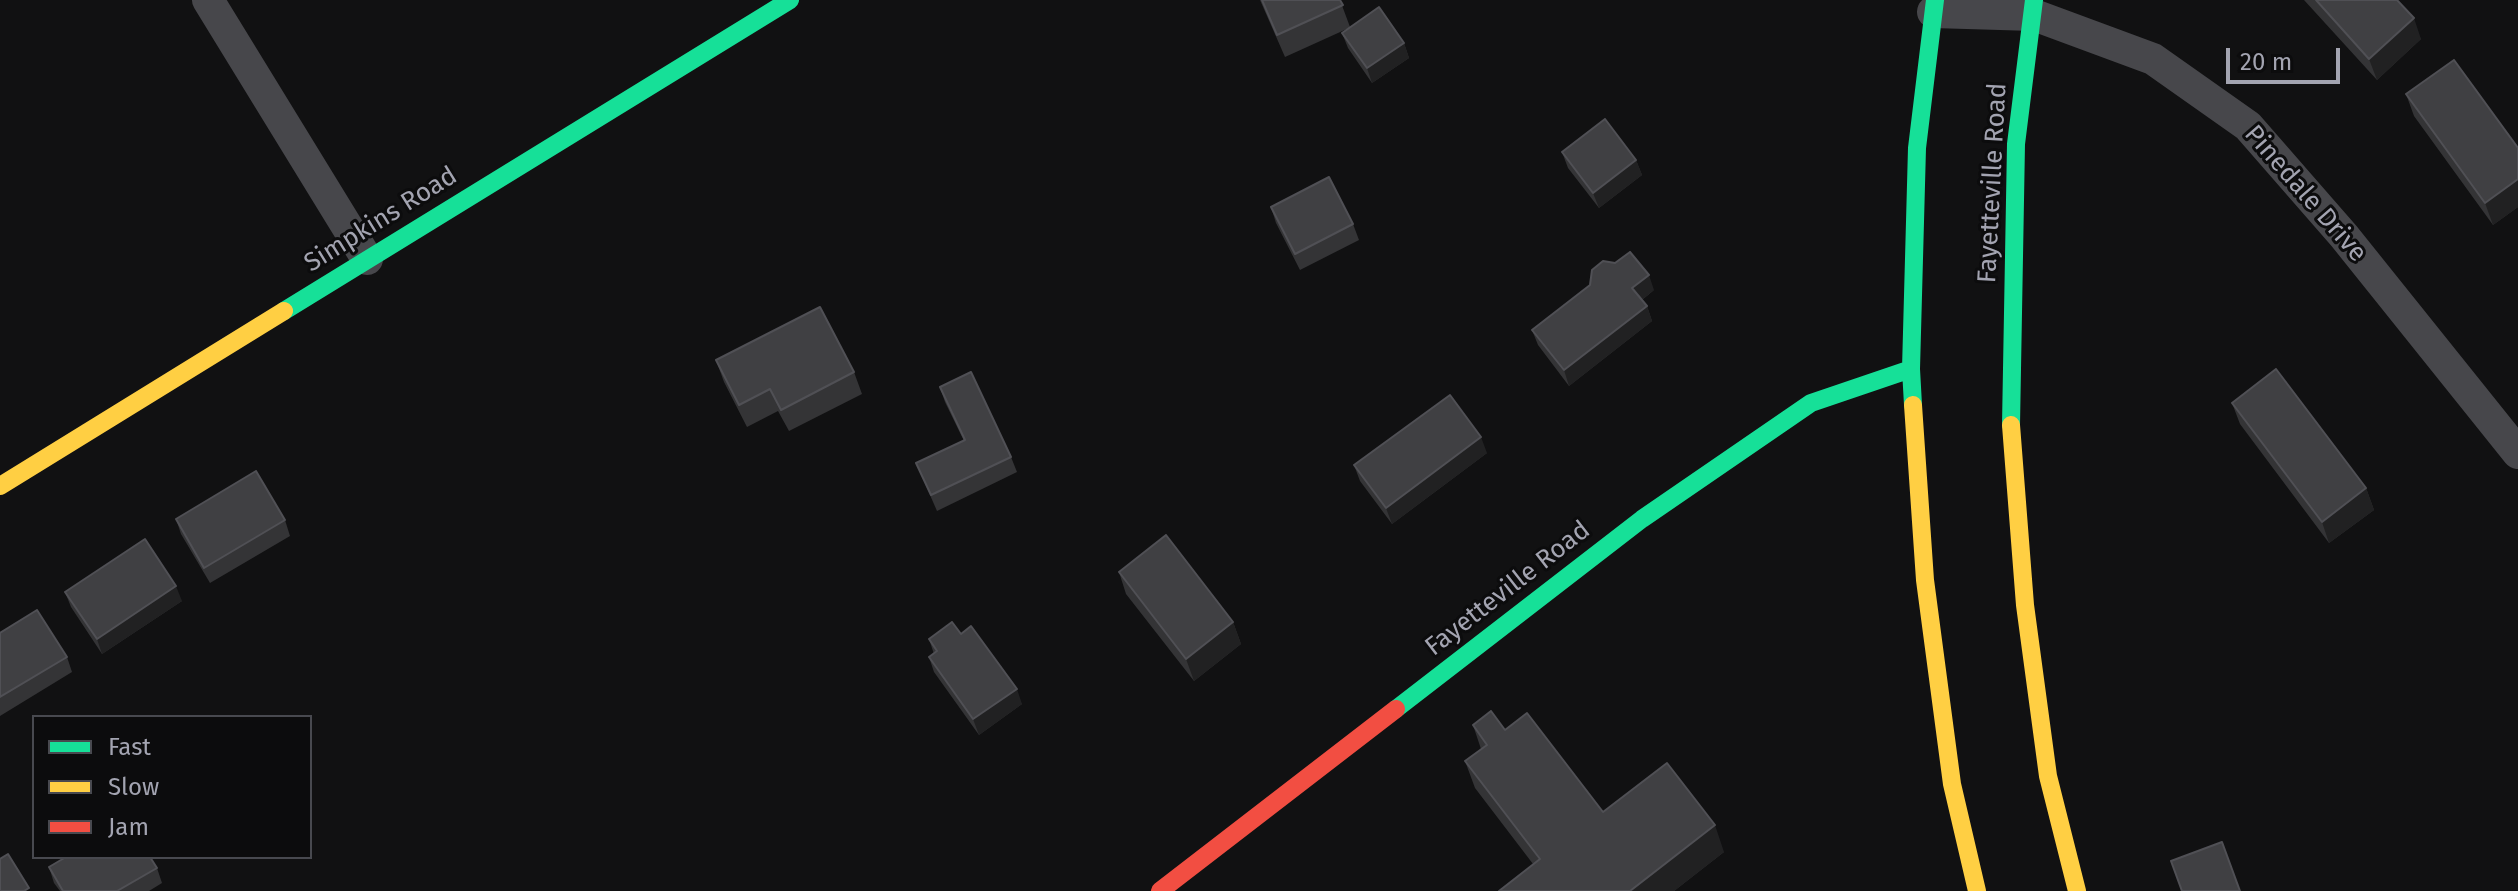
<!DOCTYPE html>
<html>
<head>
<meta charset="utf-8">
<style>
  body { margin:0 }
  #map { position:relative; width:2518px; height:891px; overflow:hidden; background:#111112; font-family:"Fira Sans",sans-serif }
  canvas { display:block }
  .legend { position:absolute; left:32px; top:715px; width:280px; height:144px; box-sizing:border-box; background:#0c0c0d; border:2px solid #48494f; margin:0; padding:10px 14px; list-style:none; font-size:24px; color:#a3a4b1 }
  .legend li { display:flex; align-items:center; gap:16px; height:40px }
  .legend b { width:40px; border:2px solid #48494f }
  .scale { position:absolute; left:2226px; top:48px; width:114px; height:36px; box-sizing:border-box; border:4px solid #a3a4b1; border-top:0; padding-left:10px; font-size:24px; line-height:28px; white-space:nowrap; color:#a3a4b1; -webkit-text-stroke:6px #0c0c0d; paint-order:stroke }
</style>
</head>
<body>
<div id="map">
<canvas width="2518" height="891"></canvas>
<ul class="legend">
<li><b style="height:10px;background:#16e098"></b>Fast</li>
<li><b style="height:10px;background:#ffcf43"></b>Slow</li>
<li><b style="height:10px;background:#f24e42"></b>Jam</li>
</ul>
<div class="scale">20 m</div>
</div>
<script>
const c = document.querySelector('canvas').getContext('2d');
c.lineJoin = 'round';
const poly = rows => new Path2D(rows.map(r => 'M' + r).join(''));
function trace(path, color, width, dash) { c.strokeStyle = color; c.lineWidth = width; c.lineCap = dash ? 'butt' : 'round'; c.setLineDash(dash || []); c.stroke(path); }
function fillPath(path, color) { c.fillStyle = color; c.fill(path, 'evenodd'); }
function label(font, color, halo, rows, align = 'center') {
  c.font = font + ' "Fira Sans",sans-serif'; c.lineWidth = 6; c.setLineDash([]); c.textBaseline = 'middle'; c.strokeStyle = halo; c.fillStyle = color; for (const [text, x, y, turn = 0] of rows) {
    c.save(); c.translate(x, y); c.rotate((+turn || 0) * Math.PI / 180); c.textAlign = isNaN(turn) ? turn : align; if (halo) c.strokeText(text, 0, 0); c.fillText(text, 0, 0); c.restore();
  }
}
const street = poly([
  [208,0,367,259],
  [1933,12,2034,15,2153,59,2248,126,2344,236,2518,453]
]);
const fast = poly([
  [284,311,790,0],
  [1913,405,1911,369,1917,148,1935,0],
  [2011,425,2016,144,2034,0],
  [1396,709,1642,519,1811,403,1911,369]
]);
const slow = poly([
  [1913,405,1925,580,1952,784,1977,891],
  [2011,425,2025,605,2048,776,2077,891],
  [0,486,284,311]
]);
const jam = poly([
  [1160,891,1396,709]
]);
const wall = poly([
  [1260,0,1340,0,1350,27,1404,43,1409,58,1372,83,1348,48,1342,33,1349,28,1285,57],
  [2304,0,2397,0,2421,39,2377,80],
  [2406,94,2518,148,2518,207,2493,225,2414,116],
  [1562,152,1636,160,1642,175,1599,208,1568,168],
  [1271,207,1353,224,1359,240,1300,270,1276,223],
  [1654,290,1642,300,1647,306,1652,321,1569,386,1538,345,1532,330],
  [716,360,854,372,862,394,789,431,778,411,747,427,724,382],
  [940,387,1011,457,1017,472,937,511,916,463,964,441,945,402],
  [2232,403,2366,488,2374,510,2329,543,2240,424],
  [1487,453,1392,524,1360,481,1354,465],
  [176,519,285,520,290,536,210,583,181,534],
  [1119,572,1233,622,1241,644,1194,681,1126,594],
  [65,592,182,601,102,654,71,607],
  [0,633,67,657,72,672,0,716],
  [961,634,1022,704,979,735,934,672,929,657,934,654,929,639],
  [1473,725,1505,730,1603,812,1724,852,1674,891,1499,891,1533,864,1475,788,1465,761,1481,749],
  [49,867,157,868,162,883,149,891,60,891,54,883]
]);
const shadedWall = poly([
  [2414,18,2421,39,2377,80,2369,59],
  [1404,43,1409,58,1372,83,1367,68],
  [1636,160,1642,175,1599,208,1593,193],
  [2518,179,2518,207,2493,225,2485,203],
  [1649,275,1654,290,1638,303,1632,288],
  [1647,306,1652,321,1569,386,1564,370],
  [1481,437,1487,453,1392,524,1386,508],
  [2366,488,2374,510,2329,543,2322,522],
  [176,586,182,601,102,654,97,639],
  [1233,622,1241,644,1194,681,1186,659],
  [1017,689,1022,704,979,735,973,719],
  [1715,825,1724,852,1674,891,1630,891]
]);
const building = poly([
  [1262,0,1340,0,1343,5,1277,35,1262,0],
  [2316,0,2397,0,2414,18,2369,59,2316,0],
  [1379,7,1404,43,1367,68,1342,33,1379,7],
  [2454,60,2518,148,2518,179,2485,203,2406,94,2454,60],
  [1605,119,1636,160,1593,193,1562,152,1605,119],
  [1329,177,1353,224,1295,254,1271,207,1329,177],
  [1630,252,1649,275,1632,288,1647,306,1564,370,1532,330,1590,285,1592,270,1603,261,1615,263,1630,252],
  [820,307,854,372,781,410,770,389,739,405,716,360,820,307],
  [2276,369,2366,488,2322,522,2232,403,2276,369],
  [971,372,1011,457,931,495,916,463,965,440,940,387,971,372],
  [1450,395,1481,437,1386,508,1354,465,1450,395],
  [256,471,285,520,204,568,176,519,256,471],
  [1166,535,1233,622,1186,659,1119,572,1166,535],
  [145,539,176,586,97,639,65,592,145,539],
  [37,610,67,657,0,697,0,633,37,610],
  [952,622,961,634,971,626,1017,689,973,719,929,657,937,651,929,639,952,622],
  [1491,711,1505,730,1527,713,1603,812,1667,763,1715,825,1630,891,1499,891,1540,859,1465,761,1487,745,1473,725,1491,711],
  [2222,842,2240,891,2182,891,2171,861,2222,842],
  [8,854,29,888,24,891,0,891,0,859,8,854],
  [66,857,150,857,157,868,117,891,63,891,49,867,66,857]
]);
const streetNames = [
  ["Fayetteville Road",1993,183,-87],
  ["Pinedale Drive",2305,194,49],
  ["Simpkins Road",381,220,-32],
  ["Fayetteville Road",1508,589,-38]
];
trace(street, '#47474b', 32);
trace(fast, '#16e098', 18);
trace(slow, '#ffcf43', 18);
trace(jam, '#f24e42', 18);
fillPath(wall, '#343436');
fillPath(shadedWall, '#212122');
fillPath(building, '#404043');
trace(building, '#505055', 2);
label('26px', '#a3a4b1', '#0c0c0d', streetNames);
</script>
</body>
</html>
